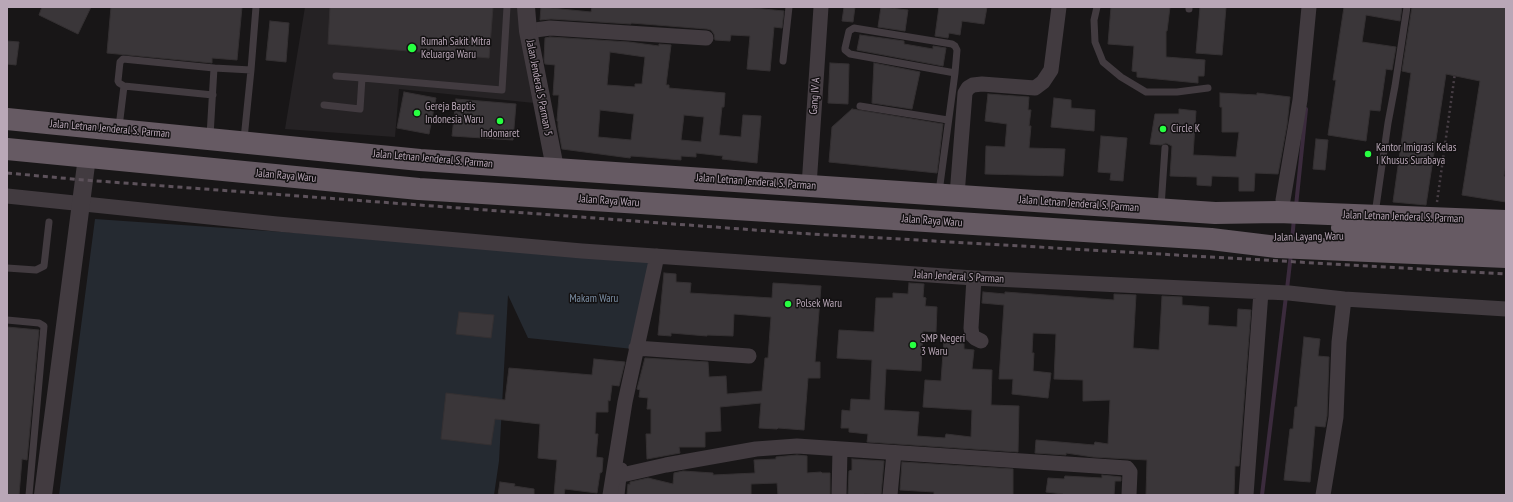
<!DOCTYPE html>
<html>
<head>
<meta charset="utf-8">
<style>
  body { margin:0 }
  #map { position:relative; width:1513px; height:502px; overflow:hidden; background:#181617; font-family:"PT Sans Narrow",sans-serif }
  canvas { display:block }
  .frame { position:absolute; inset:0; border:8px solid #b9a7b7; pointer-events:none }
</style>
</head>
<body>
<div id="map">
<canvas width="1513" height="502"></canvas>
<div class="frame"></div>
</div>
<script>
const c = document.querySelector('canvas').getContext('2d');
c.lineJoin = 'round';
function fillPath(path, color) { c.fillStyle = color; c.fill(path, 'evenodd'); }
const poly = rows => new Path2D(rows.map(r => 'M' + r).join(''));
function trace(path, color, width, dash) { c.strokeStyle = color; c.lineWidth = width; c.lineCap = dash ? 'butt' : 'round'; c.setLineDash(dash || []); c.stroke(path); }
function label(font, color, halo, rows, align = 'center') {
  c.font = font + ' "PT Sans Narrow",sans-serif'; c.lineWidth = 3; c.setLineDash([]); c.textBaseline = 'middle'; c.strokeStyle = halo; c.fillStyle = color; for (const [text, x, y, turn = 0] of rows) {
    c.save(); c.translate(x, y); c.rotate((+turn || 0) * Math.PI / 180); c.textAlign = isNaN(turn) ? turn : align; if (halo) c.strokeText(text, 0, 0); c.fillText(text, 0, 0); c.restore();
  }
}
const built = poly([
  [305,7,519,7,534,103,399,89,395,137,285,129]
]);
const green = poly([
  [95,219,486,246,656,257,633,349,528,338,508,295,499,461,494,495,59,495]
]);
const stream = poly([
  [1296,206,1306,109],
  [1292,241,1294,218],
  [1287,289,1291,254],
  [1262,495,1286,296]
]);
const building = poly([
  [42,7,91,7,78,34,39,15,42,7],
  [111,7,242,7,237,60,212,58,212,63,107,53,111,7],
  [330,7,493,7,489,58,328,44,330,7],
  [541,7,591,12,592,7,743,7,784,11,782,28,774,27,770,71,747,69,750,36,731,35,730,41,715,40,714,34,711,30,707,29,631,23,631,24,551,19,540,20,541,7],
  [844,7,855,7,853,22,842,21,844,7],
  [881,7,908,10,905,31,878,27,881,7],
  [939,7,987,7,984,24,962,21,960,35,949,33,948,38,935,36,939,7],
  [1111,7,1170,7,1167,31,1166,31,1166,57,1205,60,1204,76,1198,76,1198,83,1137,77,1137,72,1132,71,1134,46,1108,44,1111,7],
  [1200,7,1226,7,1222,55,1196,53,1200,7],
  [1344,7,1402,7,1400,21,1366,15,1362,42,1396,47,1392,70,1386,69,1380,111,1370,110,1366,141,1328,135,1336,80,1333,80,1344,7],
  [1412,7,1506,7,1506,165,1504,176,1506,177,1506,202,1462,195,1480,81,1446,74,1426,205,1393,202,1411,73,1402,71,1412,7],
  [270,21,289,23,286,62,266,60,270,21],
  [860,35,904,41,904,44,933,49,933,46,946,48,943,66,857,50,860,35],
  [550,37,629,42,659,46,659,44,671,45,666,85,669,85,669,88,725,93,724,107,722,107,719,135,741,137,743,115,761,116,757,163,722,159,723,156,696,153,696,157,681,156,681,160,645,157,631,156,630,158,562,149,558,127,558,121,557,121,559,95,553,95,555,65,545,64,544,60,545,38,550,37],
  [610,52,645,57,642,84,635,84,635,87,607,85,610,52],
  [600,110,634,114,631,140,598,137,600,110],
  [684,115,704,117,701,142,681,140,684,115],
  [7,41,19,42,16,65,7,64,7,41],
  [830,63,849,64,848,104,828,103,830,63],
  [874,63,920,72,912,109,872,103,874,63],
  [404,92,436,98,429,134,397,128,404,92],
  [1220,93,1257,95,1257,93,1290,97,1287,125,1278,174,1255,173,1254,191,1239,191,1239,177,1212,176,1211,186,1197,185,1197,177,1170,176,1172,146,1166,143,1161,145,1150,144,1155,114,1179,114,1179,109,1196,111,1193,155,1236,157,1239,132,1222,132,1222,107,1220,107,1220,93],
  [988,94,1029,97,1028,110,1031,110,1029,126,1031,126,1029,148,1065,149,1063,176,985,174,986,146,1005,147,1007,124,985,121,988,94],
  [1054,98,1071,100,1071,108,1095,110,1094,131,1051,127,1054,98],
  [456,99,516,104,513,140,452,136,456,99],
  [852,109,943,124,937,173,829,162,832,127,852,109],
  [1101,136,1127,138,1123,181,1110,180,1111,173,1098,172,1101,136],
  [1316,139,1328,140,1325,170,1313,169,1316,139],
  [664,273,676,274,676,282,691,283,690,293,772,298,773,283,821,286,815,362,820,362,820,378,808,378,804,430,778,428,777,429,759,428,761,403,720,407,721,431,705,432,705,447,679,447,680,453,647,459,646,434,651,434,651,409,647,409,648,398,639,397,640,390,637,389,645,358,708,362,709,377,726,376,727,394,762,391,765,358,768,358,771,317,734,314,733,336,707,335,707,336,671,333,671,336,658,335,664,273],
  [909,283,924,284,923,297,926,298,925,306,937,307,936,332,923,331,921,371,886,369,884,410,919,412,917,436,945,438,946,434,971,437,972,410,923,407,925,380,941,381,944,339,964,341,964,349,974,350,972,369,992,370,991,405,1019,406,1018,452,867,442,868,434,849,432,849,428,841,428,842,410,850,411,851,399,870,400,872,360,837,358,839,330,874,332,876,298,893,298,893,293,908,294,909,283],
  [983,292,1005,294,1005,292,1114,300,1114,294,1136,295,1133,348,1159,350,1162,296,1182,297,1182,305,1209,307,1208,325,1237,327,1238,309,1251,310,1239,466,1235,466,1234,495,1146,495,1147,460,1093,457,1066,453,1066,455,1035,453,1036,440,1094,445,1095,442,1108,444,1110,400,1083,401,1083,380,1054,379,1056,334,1033,333,1032,353,1034,353,1033,371,1051,373,1048,398,1012,394,1013,379,999,379,1004,305,982,303,983,292],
  [459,312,494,315,491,338,456,334,459,312],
  [7,327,39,330,27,460,22,459,19,495,7,495,7,327],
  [1304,337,1320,339,1318,356,1329,357,1327,416,1325,427,1315,426,1310,482,1284,480,1290,429,1293,429,1295,407,1297,407,1304,337],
  [594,359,625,362,619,386,612,385,610,401,608,400,608,412,596,412,595,434,598,434,596,457,603,458,602,472,600,473,597,493,565,489,564,495,554,495,557,460,538,458,540,424,495,419,491,445,441,439,446,393,505,400,509,368,592,375,594,359],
  [797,455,807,456,807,473,821,472,822,473,830,473,830,495,778,495,777,483,751,484,751,495,627,495,628,484,630,485,630,482,648,478,673,484,674,473,683,471,713,473,713,475,755,473,754,460,776,459,776,457,797,455],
  [852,459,884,461,881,495,864,494,864,495,848,495,849,471,852,470,852,459],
  [902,462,1013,469,1013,495,934,495,934,492,900,490,902,462],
  [1102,475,1121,477,1121,481,1115,481,1114,495,1063,495,1063,494,1046,492,1048,478,1064,479,1065,476,1102,478,1102,475],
  [500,482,515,484,514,486,534,489,534,495,498,495,500,482]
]);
const path = poly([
  [1437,202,1455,73]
]);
const service = poly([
  [1097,7,1094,20,1095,42,1103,62,1121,77,1146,92,1177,92,1208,88],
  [1189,9,1189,7],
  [783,61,789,7],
  [336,76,362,78],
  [213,95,124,86,119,83,118,81,120,62,123,59,214,68],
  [324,105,360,109,362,78,502,90,507,7],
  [860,106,948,120],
  [119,127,124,86],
  [210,136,214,68,251,70,256,7],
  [244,139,251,70],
  [939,192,955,73,850,54,845,50,845,48,849,31,854,28,952,44,955,46,957,50,955,73],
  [1161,207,1165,148],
  [1375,214,1388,123,1395,86,1407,7],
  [7,268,36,270,44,266,49,222],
  [7,320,39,323,44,326,29,495]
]);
const pedestrian = poly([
  [619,495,622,468]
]);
const minor = poly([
  [528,31,550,28,706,38],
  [809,186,821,7],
  [957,195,965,93,968,88,973,85,982,84,1035,88,1043,82,1051,70,1059,7],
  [7,196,277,224,582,251,974,278,1289,293,1344,299,1506,309],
  [1283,200,1300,100,1309,7],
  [974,278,971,328,972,335,975,338,981,341],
  [636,348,749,356],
  [613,477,666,465,756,449,797,446,1127,468,1130,472,1129,495],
  [610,495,625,402,657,256],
  [839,495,840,449],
  [890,495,894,453],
  [1246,495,1261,292],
  [1323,495,1336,417,1339,342,1344,299]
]);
const tertiary = poly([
  [526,7,528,31,555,168],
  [43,495,87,157]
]);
const trunk = poly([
  [7,119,420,160,1215,213,1278,212,1506,221],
  [7,149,419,189,1211,239,1277,247,1506,257],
  [1342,228,1408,234,1506,238]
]);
const rail = poly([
  [7,173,84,180,795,233,1506,274]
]);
const markers = [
  [412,48,5,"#27ff41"],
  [417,113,4,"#27ff41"],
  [500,121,4,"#27ff41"],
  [1163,129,4,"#27ff41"],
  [1368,154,4,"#27ff41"],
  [788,304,4,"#27ff41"],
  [913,345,4,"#27ff41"]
];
const poiNames = [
  ["Rumah Sakit Mitra",421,42],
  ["Keluarga Waru",421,55],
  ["Gereja Baptis",425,107],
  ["Indonesia Waru",425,120],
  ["Circle K",1171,129],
  ["Indomaret",500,134,"center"],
  ["Kantor Imigrasi Kelas",1376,148],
  ["I Khusus Surabaya",1376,161],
  ["Polsek Waru",796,304],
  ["SMP Negeri",921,339],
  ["3 Waru",921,352]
];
const streetNames = [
  ["Jalan Jenderal S Parman 5",539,88,79],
  ["Gang IV A",815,96,-86],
  ["Jalan Letnan Jenderal S. Parman",110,129,5],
  ["Jalan Letnan Jenderal S. Parman",433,159,5],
  ["Jalan Raya Waru",286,176,5],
  ["Jalan Letnan Jenderal S. Parman",756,182,4],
  ["Jalan Raya Waru",609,201,4],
  ["Jalan Letnan Jenderal S. Parman",1079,204,4],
  ["Jalan Letnan Jenderal S. Parman",1403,217,2],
  ["Jalan Raya Waru",932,221,4],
  ["Jalan Layang Waru",1309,237,-1],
  ["Jalan Jenderal S Parman",959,277,3]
];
const parkNames = [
  ["Makam Waru",594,299]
];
fillPath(built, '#252224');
fillPath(green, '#252a31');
trace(stream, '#3b2b3d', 4);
fillPath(building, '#3a3639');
trace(building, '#343032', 1);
trace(path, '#473e45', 2.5, [2, 3]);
trace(service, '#423b40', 7);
trace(pedestrian, '#423b40', 11);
trace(minor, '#423b40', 15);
trace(tertiary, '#423b40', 18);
trace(trunk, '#665a63', 22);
trace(rail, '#5d525b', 3, [5, 4]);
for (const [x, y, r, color] of markers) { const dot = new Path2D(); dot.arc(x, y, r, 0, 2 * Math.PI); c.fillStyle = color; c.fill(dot); trace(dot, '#131112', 1.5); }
label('11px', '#b9a7b7', '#131112', poiNames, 'left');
label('11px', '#b9a7b7', '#131112', streetNames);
label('11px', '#7c90a6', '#131112', parkNames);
</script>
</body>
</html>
